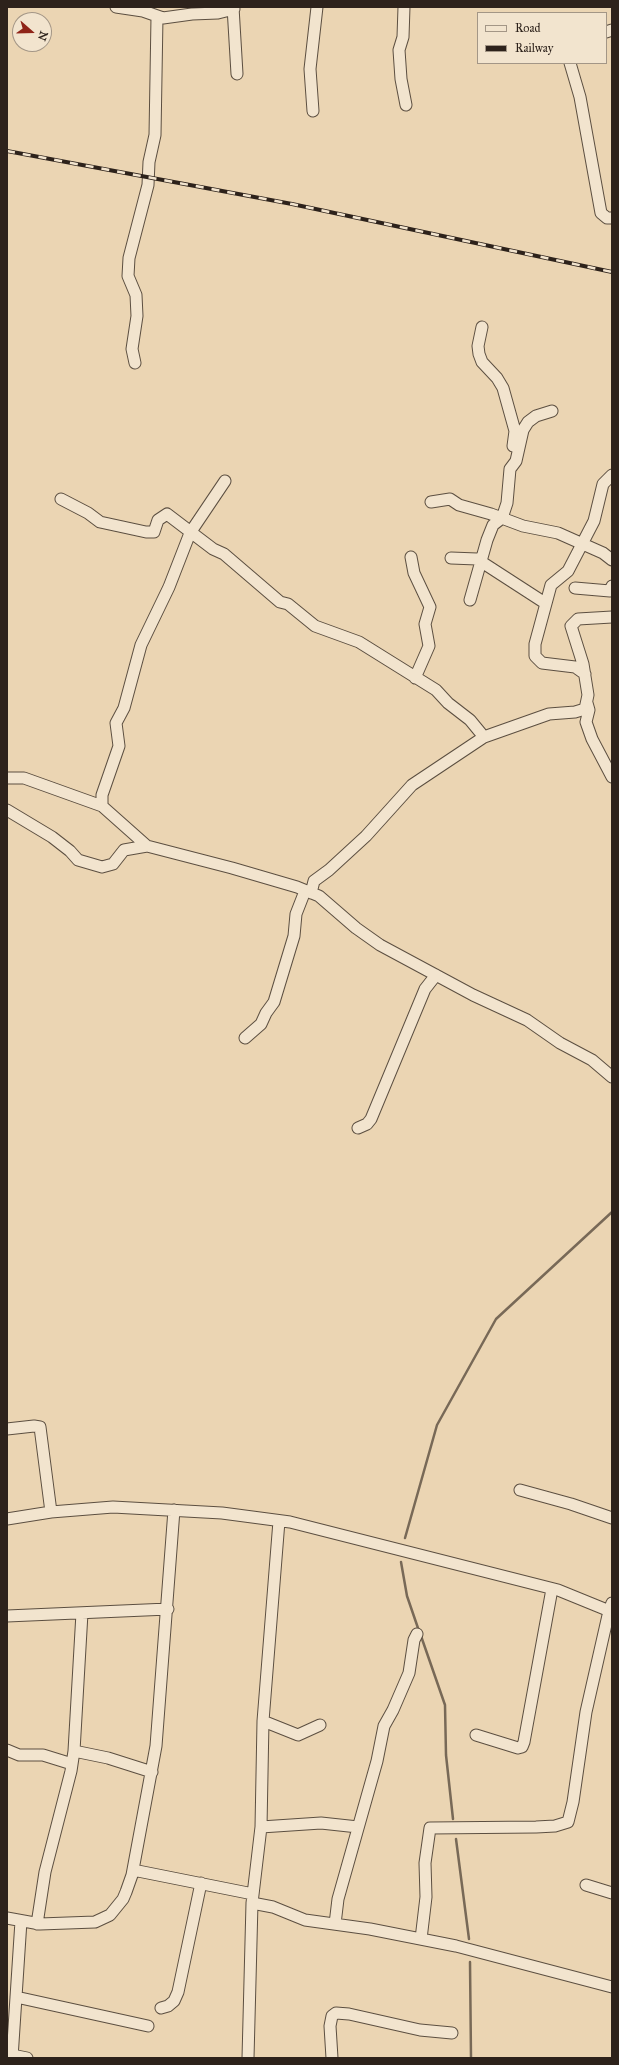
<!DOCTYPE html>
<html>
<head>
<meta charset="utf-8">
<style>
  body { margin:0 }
  #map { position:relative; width:619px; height:2065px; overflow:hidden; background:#ebd5b3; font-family:"IM FELL Great Primer",serif }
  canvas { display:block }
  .frame { position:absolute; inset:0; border:8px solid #2d221b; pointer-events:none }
  .legend { position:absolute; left:477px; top:12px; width:130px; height:52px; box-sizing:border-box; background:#f2e4ce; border:1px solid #a39686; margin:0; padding:5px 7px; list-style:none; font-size:12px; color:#2d221b }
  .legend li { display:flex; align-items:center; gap:8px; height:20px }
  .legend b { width:20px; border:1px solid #a39686 }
  .north { position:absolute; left:12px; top:12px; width:40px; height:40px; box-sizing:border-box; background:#f2e4ce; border:1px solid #a39686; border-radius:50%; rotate:110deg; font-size:11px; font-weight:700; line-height:16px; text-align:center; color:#2d221b }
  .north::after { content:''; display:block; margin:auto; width:14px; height:18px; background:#8f2418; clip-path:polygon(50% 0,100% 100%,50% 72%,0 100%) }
</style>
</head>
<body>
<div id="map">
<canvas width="619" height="2065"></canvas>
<div class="frame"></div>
<ul class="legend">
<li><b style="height:5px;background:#f2e4ce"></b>Road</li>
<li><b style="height:5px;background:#2d221b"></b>Railway</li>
</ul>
<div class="north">N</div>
</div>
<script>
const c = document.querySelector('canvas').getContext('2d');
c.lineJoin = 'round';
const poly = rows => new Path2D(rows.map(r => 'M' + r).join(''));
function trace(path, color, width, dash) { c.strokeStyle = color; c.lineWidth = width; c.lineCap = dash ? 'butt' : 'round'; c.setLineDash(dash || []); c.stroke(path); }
const stream = poly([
  [405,1538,437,1425,496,1319,612,1212],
  [401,1562,407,1596,419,1631],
  [421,1636,445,1705,446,1755,453,1819],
  [456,1839,469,1939],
  [470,1962,471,2058]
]);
const minor = poly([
  [116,7,143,11,163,18,192,14,218,13,234,9],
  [233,7,237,74],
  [404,7,403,37,399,50,401,79,406,105],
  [606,32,612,30],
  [570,63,580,97,601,213,607,218,612,218],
  [313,111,310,69,317,7],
  [482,327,478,346,479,354,482,362,497,378,503,388,515,431,513,446],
  [135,363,132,349,137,316,136,295,128,276,129,258,148,185,149,162,155,135,157,17],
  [61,499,88,513,100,522,146,532,154,532,158,520,167,514,213,549,224,554,280,602,288,604,315,626,359,642,436,690,448,703,470,720,484,737],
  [431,502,450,499,459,505,491,514,523,526,558,533,603,553,612,560],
  [411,557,414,573,430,607,425,624,429,646,415,678],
  [451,558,477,559,545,603],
  [575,588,610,591,612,586],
  [470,600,487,540,493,525,502,518,507,503,510,469,516,461,523,430,528,422,536,416,552,411],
  [585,674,575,667,542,663,535,656,535,644,551,585,568,571,594,521,603,484,612,475],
  [587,703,589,710,586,722,592,739,612,777],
  [7,778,24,778,102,806],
  [7,810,52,837,70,851,78,860,102,867,113,864,124,850,147,846,232,868,297,887,319,896,356,928,380,945,473,995,527,1020,560,1043,592,1060,612,1077],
  [147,846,102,806,102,795,119,746,116,723,124,708,141,645,169,587,190,533,225,481],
  [311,893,314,881,329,870,366,836,412,785,484,737,549,714,575,712,585,709,588,695,583,664,571,626,578,619,612,617],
  [245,1038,261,1024,266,1013,274,1002,294,936,296,914,305,891],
  [358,1128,367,1124,371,1119,425,989,436,975],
  [7,1429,34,1426,40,1427,51,1512],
  [520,1490,571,1504,612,1518],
  [7,1519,51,1512,113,1507,222,1513,290,1522,558,1590,612,1612],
  [7,1616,168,1609],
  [263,1721,298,1735,320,1725],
  [476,1735,518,1748,522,1747,524,1742,552,1589],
  [7,1750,19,1755,43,1755,72,1764],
  [74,1751,108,1758,152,1772],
  [261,1827,321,1823,358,1827],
  [133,1870,253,1894],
  [586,1885,612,1893],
  [252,1903,273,1907,305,1920,370,1929,456,1946,612,1987],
  [7,1918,40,1924,95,1922,110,1915,123,1899,126,1892,132,1875,156,1746,174,1510],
  [37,1924,45,1872,71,1771,74,1751,82,1613],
  [335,1924,338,1899,377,1761,384,1726,393,1710,409,1673,414,1640,417,1634],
  [421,1939,426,1897,425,1863,430,1828,536,1827,555,1826,568,1822,573,1802,586,1712,609,1611,612,1603],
  [16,1997,148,2026],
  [161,2008,168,2006,174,2001,178,1992,201,1883],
  [12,2055,27,2058],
  [12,2058,21,1921],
  [248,2058,252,1903,261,1827,263,1721,279,1521],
  [332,2058,330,2026,332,2016,336,2013,349,2014,420,2030,452,2033]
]);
const rail = poly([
  [7,151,292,204,612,272]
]);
trace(stream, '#786957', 2.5);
trace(minor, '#5c4f41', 13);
trace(minor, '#f2e4ce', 11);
trace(rail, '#2d221b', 4);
trace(rail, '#f2e4ce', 2.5, [8]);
</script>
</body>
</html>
